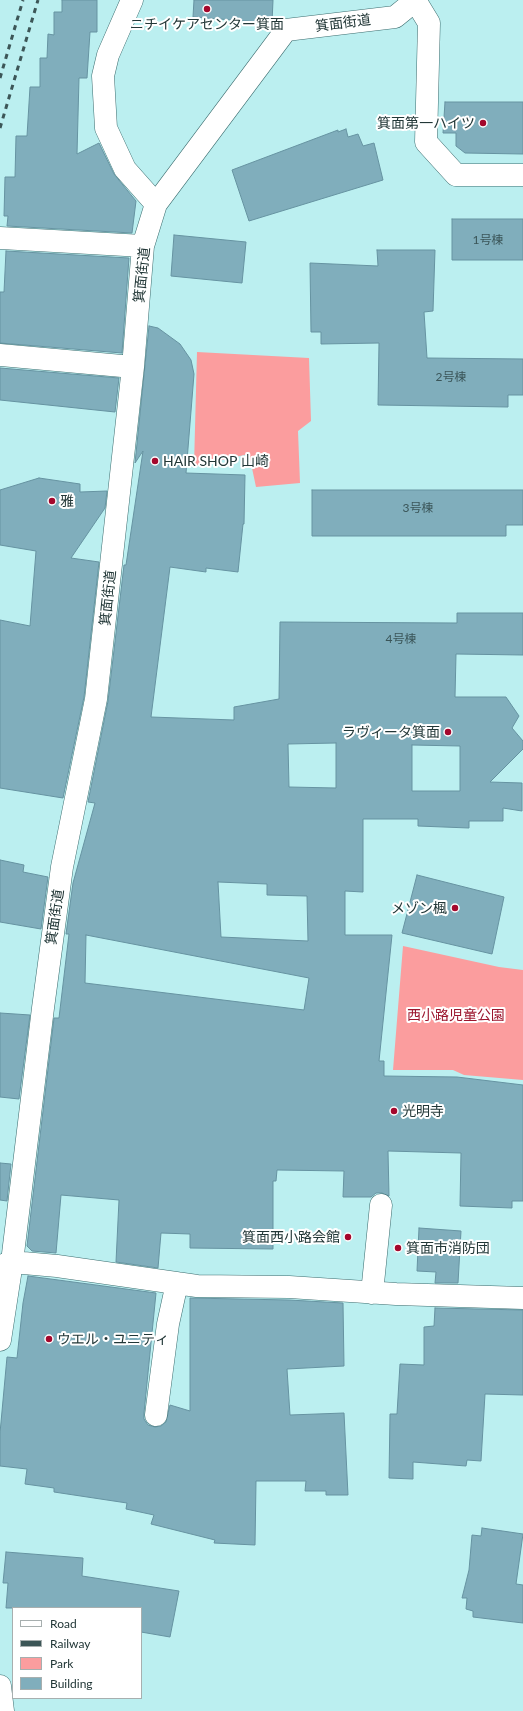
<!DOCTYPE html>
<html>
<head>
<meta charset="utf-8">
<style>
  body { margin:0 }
  #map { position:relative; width:523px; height:1711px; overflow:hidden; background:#bbeff0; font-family:Lato,sans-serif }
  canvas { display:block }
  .legend { position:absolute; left:12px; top:1607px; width:130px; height:92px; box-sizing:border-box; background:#fff; border:1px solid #a7afaf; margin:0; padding:5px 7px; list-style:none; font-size:12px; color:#223737 }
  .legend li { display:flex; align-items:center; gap:8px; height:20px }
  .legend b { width:20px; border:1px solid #a7afaf }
</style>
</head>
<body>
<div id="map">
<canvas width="523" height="1711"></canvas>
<ul class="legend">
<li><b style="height:5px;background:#fff"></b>Road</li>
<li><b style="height:5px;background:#3c5657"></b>Railway</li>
<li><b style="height:11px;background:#fb9d9e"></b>Park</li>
<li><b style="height:11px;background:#80aebc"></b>Building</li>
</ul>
</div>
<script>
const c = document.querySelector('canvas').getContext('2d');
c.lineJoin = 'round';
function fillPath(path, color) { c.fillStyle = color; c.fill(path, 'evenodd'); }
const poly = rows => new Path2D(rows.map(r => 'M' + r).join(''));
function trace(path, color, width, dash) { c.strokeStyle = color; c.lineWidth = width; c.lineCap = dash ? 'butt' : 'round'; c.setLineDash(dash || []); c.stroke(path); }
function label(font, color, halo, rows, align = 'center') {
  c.font = font + ' Lato,"Noto Sans JP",sans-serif'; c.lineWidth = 4; c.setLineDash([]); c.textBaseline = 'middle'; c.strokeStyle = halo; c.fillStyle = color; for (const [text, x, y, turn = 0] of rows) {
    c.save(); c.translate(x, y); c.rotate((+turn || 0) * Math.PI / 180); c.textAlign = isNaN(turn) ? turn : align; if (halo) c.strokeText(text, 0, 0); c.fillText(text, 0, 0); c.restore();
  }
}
const green = poly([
  [197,352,309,358,311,421,298,431,300,483,256,487,249,454,194,466],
  [403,946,499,967,523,970,523,1080,464,1075,453,1070,393,1070]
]);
const building = poly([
  [62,0,97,0,97,32,90,32,87,78,79,78,77,154,99,143,114,174,136,201,132,233,7,226,8,216,4,216,5,177,15,177,16,136,27,136,30,87,40,87,40,58,47,58,48,34,54,35,54,12,62,12,62,0],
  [194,0,273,0,272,23,193,17,194,0],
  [445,102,523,102,523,154,465,153,456,146,456,133,443,133,445,102],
  [346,129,348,137,358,134,363,146,374,143,383,180,249,221,232,170,338,130,338,132,346,129],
  [452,219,523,219,523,260,452,260,452,219],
  [174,235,246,242,242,283,171,276,174,235],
  [377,250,435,250,433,311,424,312,427,358,523,359,523,395,508,395,508,407,378,405,379,343,321,344,321,332,311,332,310,263,378,266,377,250],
  [6,251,129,258,122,353,0,343,0,292,4,292,6,251],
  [149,326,158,328,180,344,191,360,194,374,186,473,245,475,244,524,243,524,238,572,206,568,206,572,170,567,151,717,234,720,234,707,279,699,280,622,457,623,457,613,523,613,523,655,456,654,455,697,506,697,519,716,512,728,523,741,523,749,490,782,522,783,522,811,503,808,503,821,469,821,469,828,418,826,418,819,363,819,363,892,345,891,345,935,392,935,379,1061,384,1061,384,1076,457,1077,523,1085,523,1201,512,1201,512,1208,460,1206,461,1153,388,1151,389,1196,382,1193,376,1193,371,1197,343,1197,344,1171,277,1170,276,1181,273,1181,273,1249,190,1248,190,1234,161,1233,158,1268,116,1262,119,1200,61,1195,56,1253,32,1251,27,1246,54,1018,59,1018,69,934,66,934,73,883,95,803,88,802,108,701,124,565,126,565,143,451,135,463,149,326],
  [336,743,336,788,289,787,288,744,336,743],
  [412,745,460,746,460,791,412,791,412,745],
  [218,882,267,884,267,895,307,896,308,941,221,937,218,882],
  [86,935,309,978,304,1010,85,983,86,935],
  [0,368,119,378,115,412,0,400,0,368],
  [39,478,80,484,80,492,107,491,105,508,71,558,99,562,84,697,63,798,0,788,0,620,30,626,36,551,0,545,0,490,39,478],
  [312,490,523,490,523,525,506,525,506,536,312,536,312,490],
  [0,860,24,865,23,872,48,877,41,929,0,922,0,860],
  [417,875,504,897,492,954,402,933,417,875],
  [0,1013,30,1015,19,1099,0,1097,0,1013],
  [0,1163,11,1164,7,1201,0,1200,0,1163],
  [419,1228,461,1231,458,1283,435,1283,436,1272,417,1271,419,1228],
  [28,1276,156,1293,144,1413,144,1419,148,1425,155,1427,161,1426,166,1422,170,1405,190,1411,190,1298,289,1300,343,1303,344,1366,287,1369,290,1415,344,1413,348,1495,326,1495,326,1491,305,1491,306,1481,256,1481,255,1545,214,1543,215,1540,151,1524,154,1515,126,1509,127,1503,54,1492,54,1488,25,1484,27,1469,0,1466,0,1433,7,1357,17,1358,23,1303,28,1276],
  [435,1308,523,1310,523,1395,485,1394,481,1461,467,1460,466,1466,413,1462,413,1479,389,1478,390,1414,397,1414,400,1364,424,1365,424,1327,434,1326,435,1308],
  [482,1528,523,1534,516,1584,523,1585,523,1623,473,1617,473,1611,466,1609,467,1598,462,1598,469,1570,472,1535,481,1536,482,1528],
  [6,1552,83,1558,82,1576,179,1591,170,1637,141,1632,141,1608,6,1608,8,1583,3,1583,6,1552]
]);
const minor = poly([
  [132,0,108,55,103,76,106,128,125,169,156,204],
  [415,0,429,23,426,142,456,175,523,175],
  [0,238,143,246],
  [0,355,133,367],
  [0,1266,12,1262,57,1266,197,1286,289,1287,396,1294,523,1298],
  [372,1293,381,1205],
  [0,1340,12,1262,43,1008,62,867,96,699,133,367,143,246,156,204,286,30,395,17,416,0],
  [156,1415,168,1324,177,1283],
  [0,1686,3,1711]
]);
const rail = poly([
  [0,78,23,0],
  [0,128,38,0]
]);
const markers = [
  [207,9,4,"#a4072c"],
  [483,123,4,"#a4072c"],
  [155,461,4,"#a4072c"],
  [52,501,4,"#a4072c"],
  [448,732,4,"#a4072c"],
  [455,908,4,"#a4072c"],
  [394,1111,4,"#a4072c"],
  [348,1237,4,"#a4072c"],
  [398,1248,4,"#a4072c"],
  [49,1339,4,"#a4072c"]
];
const numberNames = [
  ["1号棟",488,240],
  ["2号棟",451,377],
  ["3号棟",418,508],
  ["4号棟",401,639]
];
const streetNames = [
  ["箕面街道",343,23,-7],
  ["箕面街道",142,275,-84],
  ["箕面街道",108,598,-84],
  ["箕面街道",55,917,-82]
];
const poiNames = [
  ["ニチイケアセンター箕面",207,24,"center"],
  ["箕面第一ハイツ",475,123,"right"],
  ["HAIR SHOP 山崎",163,461],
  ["雅",60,501],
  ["ラヴィータ箕面",440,732,"right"],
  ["メゾン楓",447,908,"right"],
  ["光明寺",402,1111],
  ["箕面西小路会館",340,1237,"right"],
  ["箕面市消防団",406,1248],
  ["ウエル・ユニティ",57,1339]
];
const parkNames = [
  ["西小路児童公園",456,1015]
];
fillPath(green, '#fb9d9e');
fillPath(building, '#80aebc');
trace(building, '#6693a1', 1);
trace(minor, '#3c6d6f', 23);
trace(minor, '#fff', 22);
trace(rail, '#3c5657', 3, [5, 5]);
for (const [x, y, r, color] of markers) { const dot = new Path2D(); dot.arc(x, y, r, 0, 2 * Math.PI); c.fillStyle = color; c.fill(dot); trace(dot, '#fff', 1.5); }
label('12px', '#3a5558', null, numberNames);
label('14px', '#223737', '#fff', streetNames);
label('14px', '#223737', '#fff', poiNames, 'left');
label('14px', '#9b152d', '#fff', parkNames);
</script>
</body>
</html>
